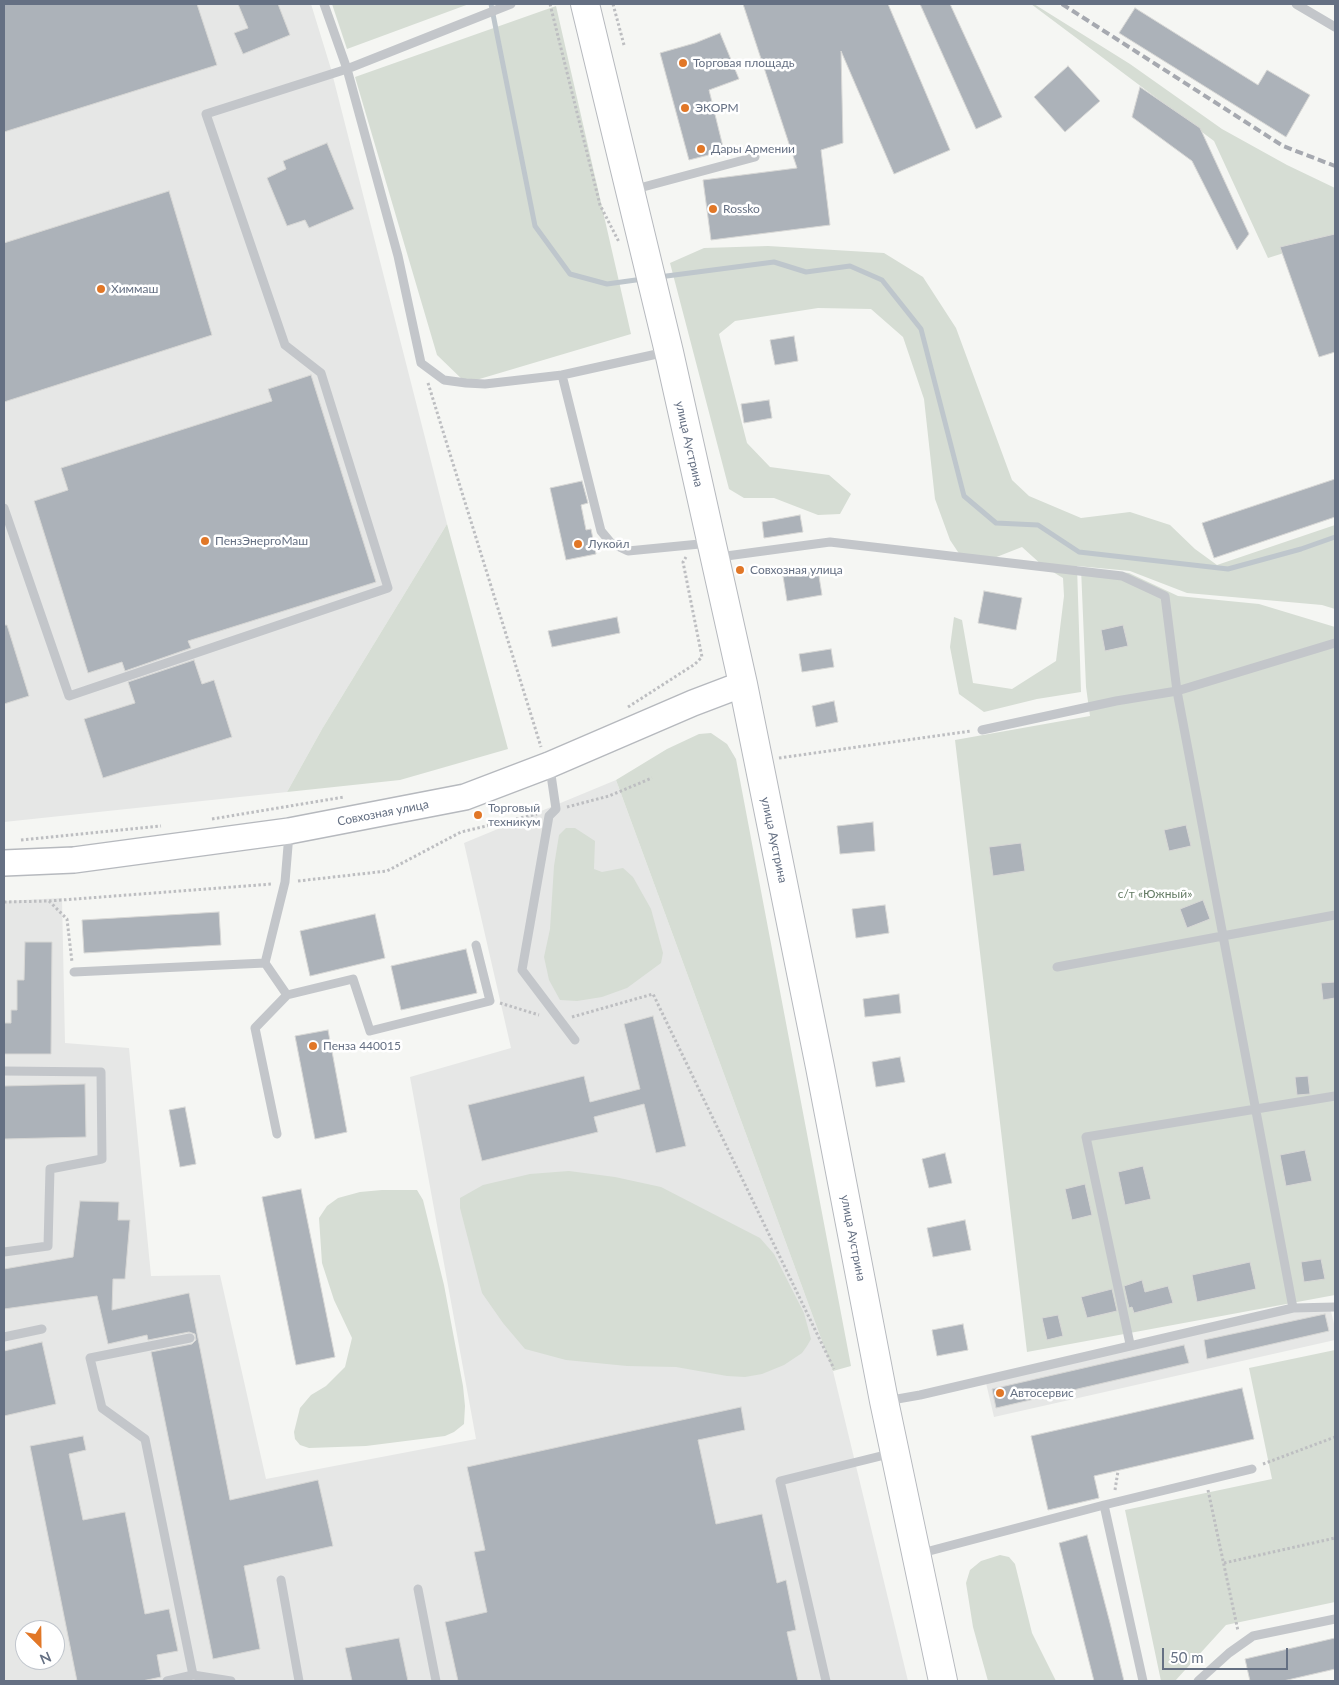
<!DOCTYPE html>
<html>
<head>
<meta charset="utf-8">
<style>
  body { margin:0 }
  #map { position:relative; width:1339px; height:1685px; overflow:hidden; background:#f5f6f3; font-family:Lato,sans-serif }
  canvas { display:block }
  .frame { position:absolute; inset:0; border:5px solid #657083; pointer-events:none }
  .north { position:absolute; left:15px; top:1620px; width:50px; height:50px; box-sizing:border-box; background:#fff; border:1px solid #c1c6cd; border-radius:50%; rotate:157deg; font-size:14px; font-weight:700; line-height:20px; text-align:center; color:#657083 }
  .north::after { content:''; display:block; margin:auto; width:18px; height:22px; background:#e17727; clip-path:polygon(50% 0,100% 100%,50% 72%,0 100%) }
  .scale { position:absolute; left:1162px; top:1648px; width:126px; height:22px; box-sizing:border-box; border:2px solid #657083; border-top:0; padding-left:6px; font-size:15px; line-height:18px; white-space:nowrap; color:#657083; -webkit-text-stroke:4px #fff; paint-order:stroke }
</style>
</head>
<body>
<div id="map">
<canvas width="1339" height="1685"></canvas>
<div class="frame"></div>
<div class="north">N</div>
<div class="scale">50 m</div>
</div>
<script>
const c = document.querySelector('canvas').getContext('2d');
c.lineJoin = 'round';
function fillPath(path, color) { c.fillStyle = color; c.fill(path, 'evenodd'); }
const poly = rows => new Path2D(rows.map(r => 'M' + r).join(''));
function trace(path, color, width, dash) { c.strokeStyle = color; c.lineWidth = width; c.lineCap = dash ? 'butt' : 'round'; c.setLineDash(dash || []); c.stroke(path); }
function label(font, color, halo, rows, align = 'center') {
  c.font = font + ' Lato,sans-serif'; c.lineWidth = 5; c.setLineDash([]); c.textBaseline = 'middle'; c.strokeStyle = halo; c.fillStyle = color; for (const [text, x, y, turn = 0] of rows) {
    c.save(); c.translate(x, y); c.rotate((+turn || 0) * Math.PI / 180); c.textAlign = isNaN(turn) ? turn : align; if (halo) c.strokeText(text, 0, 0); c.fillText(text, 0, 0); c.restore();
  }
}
const built = poly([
  [4,4,311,4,331,69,447,524,322,729,287,792,4,822],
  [616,780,833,1371,908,1681,4,1681,4,901,62,898,65,1043,129,1048,151,1276,220,1275,266,1479,476,1439,410,1077,511,1048,464,843],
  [25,1630,55,1630,55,1660,25,1660],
  [1329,1303,1335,1328,1335,1340,994,1417,986,1383]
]);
const green = poly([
  [332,4,469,4,347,49],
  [1031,4,1034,4,1130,64,1222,129,1287,165,1335,188,1335,237,1268,258,1214,141],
  [556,6,631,334,466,383,437,355,355,77],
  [768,246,884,253,923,277,956,328,1012,480,1029,496,1081,518,1130,512,1170,525,1195,549,1217,565,1335,525,1335,609,1322,605,1187,593,1130,571,1077,566,1081,692,1037,699,984,712,959,694,950,647,954,617,962,620,973,683,1012,689,1056,661,1064,596,1063,578,1043,566,1022,547,994,558,964,561,950,540,935,499,924,399,903,337,871,309,818,308,735,321,719,334,747,443,770,467,829,475,851,494,840,514,818,515,774,498,744,498,729,489,670,263,704,248],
  [447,524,508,749,400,780,287,792,322,729],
  [1081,568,1129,573,1178,596,1259,604,1335,627,1335,1295,1027,1352,955,740,1090,716,1086,687],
  [711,733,727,744,736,759,851,1366,833,1371,616,780,667,749,699,734],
  [566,828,575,828,595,841,594,869,602,872,623,868,633,877,651,909,663,953,661,963,627,988,602,997,577,1001,560,1000,549,980,544,957,550,929,554,866,559,835],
  [569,1171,615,1177,661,1187,760,1238,774,1254,804,1313,811,1339,807,1346,802,1353,784,1365,762,1374,745,1377,727,1376,676,1367,627,1366,566,1360,525,1349,503,1323,482,1293,460,1208,460,1198,483,1185,530,1174],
  [382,1190,417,1190,423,1200,444,1285,463,1386,465,1406,464,1424,454,1432,445,1436,366,1446,309,1448,300,1445,295,1439,294,1432,300,1408,311,1395,326,1386,345,1367,352,1338,334,1300,322,1263,319,1218,327,1206,338,1198,360,1192],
  [1335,1350,1335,1602,1226,1625,1175,1681,1161,1681,1125,1510,1272,1479,1249,1368],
  [1000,1555,1009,1557,1015,1564,1032,1633,1056,1681,988,1681,973,1627,966,1583,970,1570,981,1561]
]);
const stream = poly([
  [491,4,535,226,570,274,607,284,643,279],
  [659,277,774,262,806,272,850,266,882,280,921,329,964,496,996,523,1038,525,1079,552,1228,569,1301,549,1335,537]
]);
const building = poly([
  [4,4,197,4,217,65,4,132,4,4],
  [238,4,278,4,290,35,243,54,234,33,248,28,238,4],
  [743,4,888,4,950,150,894,174,841,51,843,143,821,150,830,225,711,240,703,180,797,168,743,4],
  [920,4,950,4,1002,117,976,129,920,4],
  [1135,8,1258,85,1267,70,1310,95,1286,137,1119,33,1135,8],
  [720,33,739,79,709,90,724,151,689,160,660,53,695,43,720,33],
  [1068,66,1100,101,1065,132,1034,97,1068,66],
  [1140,87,1200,128,1249,234,1237,250,1192,161,1132,117,1140,87],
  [327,143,354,209,309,228,305,220,287,226,267,178,286,169,283,161,327,143],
  [169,191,212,335,4,402,4,243,169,191],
  [1335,234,1335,352,1319,357,1280,247,1335,234],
  [794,336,798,361,775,365,770,340,794,336],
  [311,375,376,582,188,641,191,648,125,671,122,662,88,673,34,501,68,490,61,468,272,401,268,389,311,375],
  [769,400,772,418,744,423,741,404,769,400],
  [1335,479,1335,517,1214,558,1202,523,1335,479],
  [582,481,588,503,581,505,586,530,591,529,596,554,566,560,550,488,582,481],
  [800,515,803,532,764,538,762,522,800,515],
  [818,570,822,595,787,601,783,576,818,570],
  [984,591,1022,598,1016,630,978,623,984,591],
  [617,617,620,633,552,647,548,631,617,617],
  [4,625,7,625,29,696,4,704,4,625],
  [1123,625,1128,646,1105,651,1101,630,1123,625],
  [831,649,834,667,802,672,799,654,831,649],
  [194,660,202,684,214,680,232,737,103,778,84,719,135,703,128,682,194,660],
  [834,701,838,722,816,727,812,706,834,701],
  [873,822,875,851,840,854,837,826,873,822],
  [1186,825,1191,846,1169,851,1164,830,1186,825],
  [1021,843,1025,871,993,876,989,847,1021,843],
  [1203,900,1210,919,1187,928,1180,909,1203,900],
  [885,905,889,933,856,938,852,909,885,905],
  [219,912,221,945,84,953,82,920,219,912],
  [375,914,385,958,310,976,300,931,375,914],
  [25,942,52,942,51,1054,4,1054,4,1023,11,1023,11,1010,17,1010,17,980,24,980,25,942],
  [466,949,477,993,401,1010,391,966,466,949],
  [1335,982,1335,998,1323,1000,1321,983,1335,982],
  [899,994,901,1013,865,1017,863,999,899,994],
  [653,1016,686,1146,656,1153,644,1104,594,1117,598,1132,482,1161,468,1105,584,1076,590,1102,640,1089,624,1024,653,1016],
  [328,1030,347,1132,315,1139,295,1036,328,1030],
  [900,1057,905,1082,876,1087,872,1062,900,1057],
  [1308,1076,1310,1094,1297,1095,1295,1077,1308,1076],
  [85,1084,86,1137,4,1139,4,1086,85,1084],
  [185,1107,196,1164,180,1167,169,1110,185,1107],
  [1305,1150,1312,1181,1286,1186,1280,1155,1305,1150],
  [945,1153,952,1183,929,1188,922,1159,945,1153],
  [1143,1166,1151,1199,1125,1205,1118,1172,1143,1166],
  [1085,1184,1092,1215,1072,1220,1065,1189,1085,1184],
  [301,1189,335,1357,296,1365,262,1197,301,1189],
  [80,1201,119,1202,118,1220,130,1220,125,1279,113,1279,112,1310,189,1293,230,1500,318,1480,333,1546,244,1566,260,1649,213,1659,151,1352,192,1344,196,1340,195,1334,189,1332,148,1340,147,1335,108,1344,97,1296,4,1309,4,1269,73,1257,80,1201],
  [965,1220,971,1250,933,1257,927,1228,965,1220],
  [1321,1259,1325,1279,1304,1282,1301,1262,1321,1259],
  [1250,1262,1256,1289,1197,1302,1192,1275,1250,1262],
  [1142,1280,1145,1292,1168,1286,1173,1303,1134,1313,1132,1307,1129,1308,1124,1286,1142,1280],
  [1112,1289,1117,1311,1087,1318,1081,1297,1112,1289],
  [1325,1314,1329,1331,1207,1359,1204,1340,1325,1314],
  [1058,1315,1063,1336,1047,1340,1042,1318,1058,1315],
  [963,1324,968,1350,937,1356,932,1330,963,1324],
  [42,1342,56,1404,4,1416,4,1351,42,1342],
  [1184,1345,1189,1363,996,1408,992,1389,1184,1345],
  [1242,1388,1254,1439,1094,1476,1099,1498,1048,1510,1031,1436,1242,1388],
  [741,1407,745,1430,698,1440,716,1524,762,1514,777,1583,786,1580,796,1630,787,1632,798,1681,458,1681,445,1622,487,1612,474,1552,485,1550,467,1467,741,1407],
  [83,1436,86,1450,69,1454,83,1520,125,1512,145,1614,169,1609,178,1651,157,1655,161,1677,142,1681,77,1681,30,1446,83,1436],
  [1087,1535,1110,1623,1124,1681,1094,1681,1059,1543,1087,1535],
  [399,1638,408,1681,352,1681,345,1648,399,1638],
  [1335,1638,1335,1669,1283,1681,1250,1681,1245,1659,1335,1638]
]);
const path = poly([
  [550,4,600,205,619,242],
  [613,4,624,45],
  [428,383,541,747],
  [628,707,695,664,702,657,683,562,686,557],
  [779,758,971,731],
  [567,807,609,796,652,778],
  [212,819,344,797],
  [21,840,161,826],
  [298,881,387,871,461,832,537,814],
  [49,901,272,884],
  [4,902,49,901,67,919,72,962],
  [500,1003,539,1015],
  [572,1017,653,994,834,1369],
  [1263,1464,1335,1437],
  [1115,1490,1118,1471],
  [1208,1490,1238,1631],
  [1224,1563,1335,1538]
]);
const service = poly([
  [324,4,347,69,398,256,421,363,444,380,466,383,485,384,562,375],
  [1296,4,1335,27],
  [632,190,755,157],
  [666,352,562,375,601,531,611,543,628,551,710,543],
  [4,508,69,696,388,588,321,373,285,345,206,114,347,69,511,4],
  [719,557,830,542,1122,576,1165,596,1177,691,1293,1308],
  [982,730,1116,701,1177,691,1335,643],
  [550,768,556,809,549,816,522,970,575,1040],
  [289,834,285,882,265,963,287,995,353,979,370,1031,490,1001,476,945],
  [1057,967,1335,915],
  [74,972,265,963],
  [4,1071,101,1072,102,1159,50,1169,48,1246,4,1252],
  [277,1134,255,1028,287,995],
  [4,1337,42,1329],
  [1130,1344,1086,1137,1335,1096],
  [886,1401,920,1395,1293,1308,1335,1307],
  [1104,1505,1252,1469],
  [918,1554,1104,1505,1143,1681],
  [281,1580,299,1681],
  [418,1589,436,1681],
  [193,1675,231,1681],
  [167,1681,193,1675,145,1439,102,1408,90,1358,190,1338],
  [826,1681,780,1481,893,1453],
  [1198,1681,1229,1653,1253,1636,1335,1619]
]);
const secondary = poly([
  [4,863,74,860,289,831,465,797,549,765,693,703,743,684]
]);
const primary = poly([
  [585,4,669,352,743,684,820,1067,884,1401,943,1681]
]);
const rail = poly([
  [1062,4,1283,146,1335,166]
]);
const markers = [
  [683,63,5,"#e17727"],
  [685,108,5,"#e17727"],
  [701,149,5,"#e17727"],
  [713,209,5,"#e17727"],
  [101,289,5,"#e17727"],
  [205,541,5,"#e17727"],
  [578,544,5,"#e17727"],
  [740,570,5,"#e17727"],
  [478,815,5,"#e17727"],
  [313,1046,5,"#e17727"],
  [1000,1393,5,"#e17727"]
];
const poiNames = [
  ["Торговая площадь",693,63],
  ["ЭКОРМ",695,108],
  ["Дары Армении",711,149],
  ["Rossko",723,209],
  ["Химмаш",111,289],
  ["ПензЭнергоМаш",215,541],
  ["Лукойл",588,544],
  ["Совхозная улица",750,570],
  ["Торговый",488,808],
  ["техникум",488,822],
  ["Пенза 440015",323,1046],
  ["Автосервис",1010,1393]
];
const streetNames = [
  ["улица Аустрина",689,444,77],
  ["Совхозная улица",383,813,-11],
  ["улица Аустрина",774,840,78],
  ["улица Аустрина",853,1238,79]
];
const parkNames = [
  ["с/т «Южный»",1155,894]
];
fillPath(built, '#e6e7e6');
fillPath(green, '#d6ddd4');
trace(stream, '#bec6cc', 5);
fillPath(building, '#acb2b9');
trace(building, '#d7d7d5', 1);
trace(secondary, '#b6b9be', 28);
trace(primary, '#b6b9be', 30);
trace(path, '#bdbec1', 3, [2.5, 2.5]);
trace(service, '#c3c6ca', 9);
trace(secondary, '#fff', 25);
trace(primary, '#fff', 28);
trace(rail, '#a6a9b0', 4, [8, 4]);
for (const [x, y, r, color] of markers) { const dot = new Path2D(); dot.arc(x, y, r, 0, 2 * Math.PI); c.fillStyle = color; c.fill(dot); trace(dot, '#fff', 2); }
label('12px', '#657083', '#fff', poiNames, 'left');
label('12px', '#657083', '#fff', streetNames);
label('12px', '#647b64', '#fff', parkNames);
</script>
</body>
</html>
